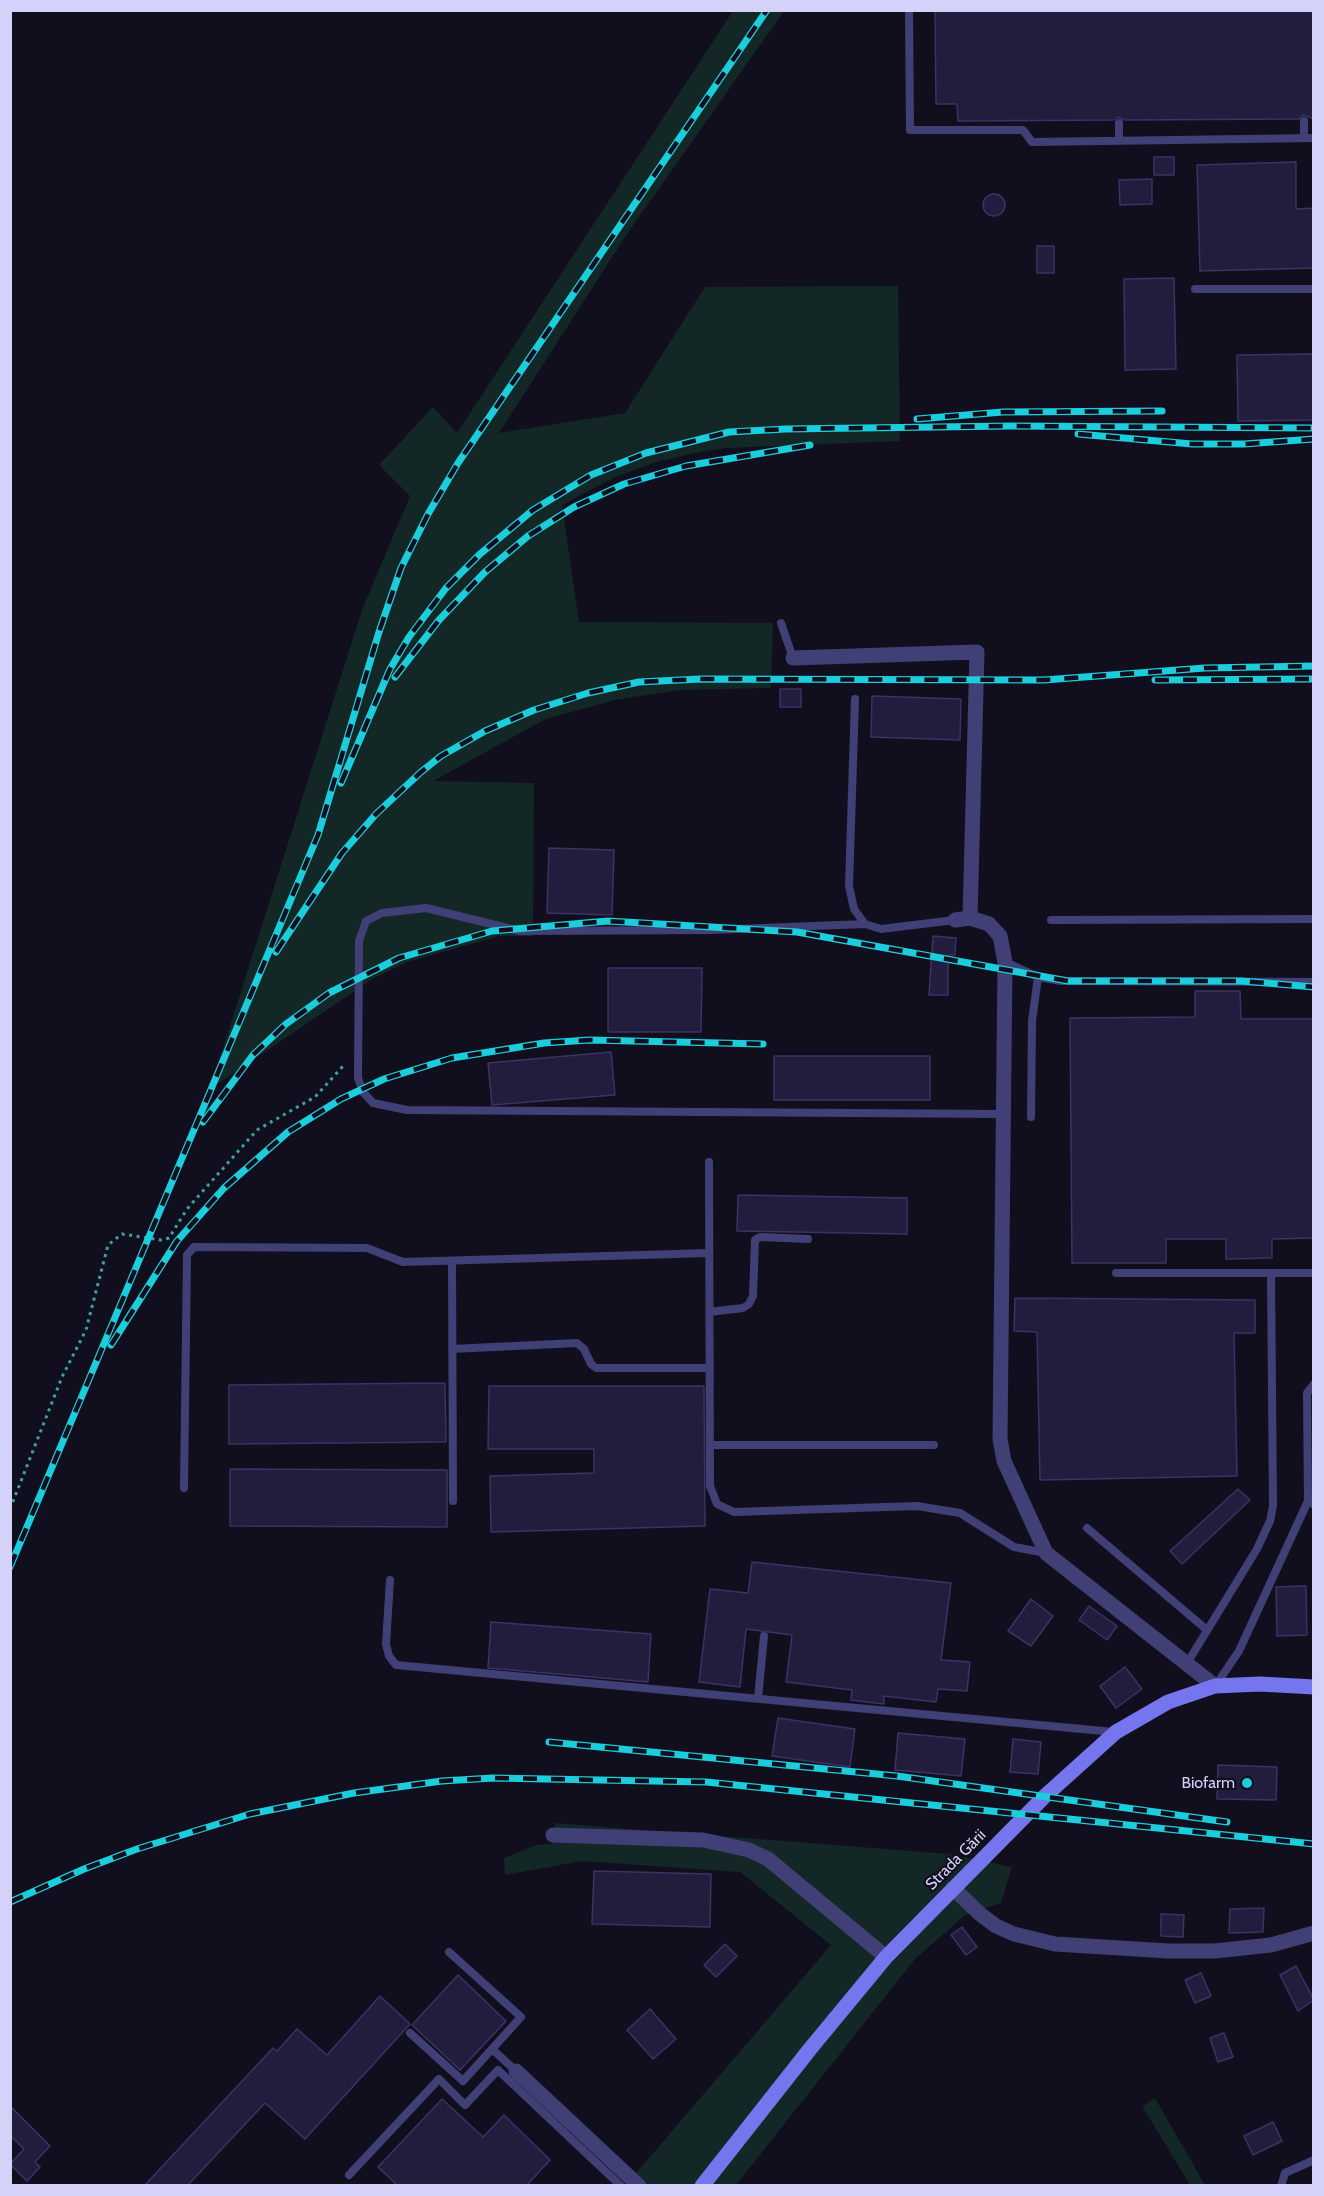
<!DOCTYPE html>
<html>
<head>
<meta charset="utf-8">
<style>
  body { margin:0 }
  #map { position:relative; width:1324px; height:2196px; overflow:hidden; background:#110f1e; font-family:Cabin,sans-serif }
  canvas { display:block }
  .frame { position:absolute; inset:0; border:12px solid #d5d2f9; pointer-events:none }
</style>
</head>
<body>
<div id="map">
<canvas width="1324" height="2196"></canvas>
<div class="frame"></div>
</div>
<script>
const c = document.querySelector('canvas').getContext('2d');
c.lineJoin = 'round';
function fillPath(path, color) { c.fillStyle = color; c.fill(path, 'evenodd'); }
const poly = rows => new Path2D(rows.map(r => 'M' + r).join(''));
function trace(path, color, width, dash) { c.strokeStyle = color; c.lineWidth = width; c.lineCap = dash ? 'butt' : 'round'; c.setLineDash(dash || []); c.stroke(path); }
function label(font, color, halo, rows, align = 'center') {
  c.font = font + ' Cabin,sans-serif'; c.lineWidth = 4.5; c.setLineDash([]); c.textBaseline = 'middle'; c.strokeStyle = halo; c.fillStyle = color; for (const [text, x, y, turn = 0] of rows) {
    c.save(); c.translate(x, y); c.rotate((+turn || 0) * Math.PI / 180); c.textAlign = isNaN(turn) ? turn : align; if (halo) c.strokeText(text, 0, 0); c.fillText(text, 0, 0); c.restore();
  }
}
const green = poly([
  [733,11,784,11,627,234,499,433,625,413,705,287,898,286,900,441,725,448,695,453,656,462,613,478,562,505,579,622,773,623,771,688,680,690,615,700,546,719,433,781,534,783,533,936,500,936,407,962,371,980,210,1089,362,610,410,496,379,465,433,407,457,433],
  [555,1823,949,1854,1012,1867,1001,1903,964,1916,915,1959,736,2185,625,2186,831,1945,740,1872,582,1861,505,1875,504,1858,536,1845,552,1844],
  [1155,2098,1205,2185,1190,2185,1142,2106]
]);
const building = poly([
  [935,10,1314,10,1314,119,1303,115,1299,119,1124,120,1118,117,1114,120,958,121,957,104,936,104,935,10],
  [1154,157,1174,157,1174,175,1154,175,1154,157],
  [1296,162,1296,209,1314,208,1314,268,1200,271,1197,165,1296,162],
  [1152,179,1152,204,1120,205,1119,180,1152,179],
  '983 205a11 11 0 1 1 22 0a11 11 0 1 1-22 0Z',
  [1037,246,1054,246,1054,273,1037,273,1037,246],
  [1174,278,1176,369,1125,370,1124,279,1174,278],
  [1314,354,1314,420,1238,421,1237,355,1314,354],
  [780,689,801,689,801,707,780,707,780,689],
  [872,696,961,699,960,740,871,737,872,696],
  [549,848,614,850,612,915,547,913,549,848],
  [933,936,956,938,955,955,948,955,948,995,929,995,933,936],
  [608,968,702,968,701,1032,608,1032,608,968],
  [1195,991,1240,991,1241,1019,1314,1019,1314,1238,1272,1239,1272,1258,1226,1259,1226,1239,1166,1239,1166,1263,1072,1263,1070,1018,1195,1017,1195,991],
  [611,1052,615,1095,492,1105,488,1063,611,1052],
  [774,1056,930,1056,930,1100,774,1100,774,1056],
  [738,1195,907,1198,907,1234,737,1231,738,1195],
  [1015,1298,1255,1300,1255,1333,1234,1333,1237,1476,1040,1480,1037,1332,1014,1331,1015,1298],
  [445,1383,446,1442,229,1444,229,1385,445,1383],
  [489,1386,704,1386,705,1526,491,1532,490,1476,594,1473,594,1449,488,1449,489,1386],
  [230,1469,447,1470,447,1527,230,1526,230,1469],
  [1238,1489,1250,1500,1182,1564,1170,1551,1238,1489],
  [752,1562,951,1583,941,1660,970,1662,967,1691,938,1689,936,1702,884,1696,884,1704,851,1700,852,1690,786,1682,792,1635,746,1629,740,1687,699,1682,710,1589,748,1593,752,1562],
  [1306,1586,1307,1635,1277,1636,1276,1587,1306,1586],
  [1031,1599,1053,1616,1031,1646,1008,1631,1031,1599],
  [1089,1606,1117,1626,1107,1640,1079,1620,1089,1606],
  [491,1622,651,1634,648,1682,488,1668,491,1622],
  [1125,1667,1142,1689,1116,1708,1100,1686,1125,1667],
  [778,1718,855,1729,850,1767,772,1756,778,1718],
  [898,1733,965,1739,961,1776,895,1770,898,1733],
  [1013,1739,1041,1742,1038,1774,1010,1772,1013,1739],
  [1218,1765,1277,1767,1276,1800,1217,1799,1218,1765],
  [594,1871,711,1874,710,1927,592,1924,594,1871],
  [1264,1908,1263,1932,1229,1933,1230,1909,1264,1908],
  [1161,1914,1184,1915,1183,1937,1161,1936,1161,1914],
  [962,1927,977,1947,966,1955,951,1935,962,1927],
  [725,1944,737,1956,716,1977,704,1965,725,1944],
  [1296,1966,1314,2000,1298,2011,1280,1975,1296,1966],
  [1201,1973,1211,1996,1195,2003,1185,1980,1201,1973],
  [458,1975,506,2021,460,2070,412,2025,458,1975],
  [380,1996,410,2024,305,2139,265,2103,187,2186,144,2186,273,2048,277,2051,297,2029,327,2055,380,1996],
  [650,2009,676,2039,653,2059,627,2030,650,2009],
  [1224,2033,1233,2057,1218,2062,1210,2038,1224,2033],
  [442,2099,483,2137,504,2115,550,2160,526,2186,398,2186,378,2167,442,2099],
  [10,2106,50,2146,35,2162,40,2167,27,2181,10,2164,24,2149,10,2135,10,2106],
  [1273,2122,1282,2141,1253,2155,1244,2136,1273,2122]
]);
const path = poly([
  [10,1509,62,1377,86,1330,108,1245,122,1234,161,1240,169,1238,187,1209,257,1130,315,1097,345,1064]
]);
const service = poly([
  [909,10,910,130,1023,130,1032,142,1314,138],
  [1304,121,1304,138],
  [1119,123,1119,140],
  [1195,289,1314,289],
  [781,623,793,658],
  [855,699,849,886,854,909,865,924,881,929,955,920],
  [1051,920,1314,919],
  [865,924,711,930,520,931,426,908,382,913,366,921,359,941,358,1078,363,1092,373,1103,407,1110,1003,1114],
  [1005,962,1038,977,1061,981,1314,982],
  [1031,1117,1032,1021,1038,977],
  [709,1162,710,1486,717,1504,734,1512,917,1506,960,1513,1014,1547,1046,1553],
  [452,1262,453,1501],
  [1116,1273,1314,1273],
  [709,1312,743,1308,749,1304,753,1296,755,1240,760,1237,808,1239],
  [452,1349,577,1343,584,1349,591,1364,596,1368,710,1368],
  [1314,1384,1307,1393,1308,1501,1314,1505],
  [710,1445,934,1445],
  [184,1488,187,1255,194,1247,367,1248,403,1262,709,1253],
  [1087,1528,1207,1630],
  [390,1580,386,1644,389,1656,396,1665,1114,1732],
  [1186,1665,1257,1549,1270,1521,1273,1506,1271,1273],
  [1216,1685,1239,1651,1308,1501],
  [758,1698,764,1636],
  [410,2033,463,2081,521,2017,449,1952],
  [492,2049,516,2071],
  [349,2175,439,2079,465,2105,498,2070,621,2186],
  [1281,2186,1285,2173,1314,2160]
]);
const minor = poly([
  [793,658,977,652,970,918],
  [955,920,970,918,989,924,1000,936,1005,962,1000,1439,1004,1461,1046,1553,1215,1686],
  [553,1835,703,1840,749,1850,768,1859,886,1957],
  [953,1888,980,1914,996,1926,1014,1934,1055,1944,1168,1951,1215,1951,1271,1945,1314,1933],
  [516,2071,639,2186]
]);
const secondary = poly([
  [702,2186,810,2049,886,1957,1045,1796,1116,1732,1168,1702,1215,1686,1260,1684,1314,1687]
]);
const rail = poly([
  [917,419,1003,412,1162,411],
  [1078,434,1192,444,1244,444,1314,439],
  [395,677,439,620,485,572,528,536,574,507,624,484,686,466,810,445],
  [1155,680,1314,679],
  [341,783,390,669,409,637,446,588,480,554,533,510,591,475,646,453,729,432,786,429,1010,426,1314,428],
  [276,952,342,853,376,814,421,772,441,756,485,731,534,710,588,693,639,682,700,679,1044,680,1205,668,1314,666],
  [203,1122,253,1055,286,1024,329,993,399,958,492,931,608,921,797,932,1068,981,1242,981,1314,987],
  [111,1345,177,1241,224,1188,288,1132,341,1099,384,1079,452,1058,544,1043,589,1040,763,1044],
  [10,1567,318,835,379,632,401,568,428,514,458,463,767,10],
  [549,1742,897,1776,1227,1822],
  [10,1902,84,1869,137,1849,250,1814,354,1793,442,1781,493,1778,706,1782,1314,1844]
]);
const markers = [
  [1247,1783,6,"#1ccddb"]
];
const poiNames = [
  ["Biofarm",1235,1783]
];
const streetNames = [
  ["Strada Gării",956,1860,-45]
];
fillPath(green, '#132726');
fillPath(building, '#231d3d');
trace(building, '#3b3266', 1.5);
trace(path, '#3ca39a', 3, [3, 4.5]);
trace(service, '#404077', 8);
trace(minor, '#404077', 15);
trace(secondary, '#7575ed', 15);
trace(rail, '#1ccddb', 7);
trace(rail, '#110f1e', 4.5, [14]);
for (const [x, y, r, color] of markers) { const dot = new Path2D(); dot.arc(x, y, r, 0, 2 * Math.PI); c.fillStyle = color; c.fill(dot); trace(dot, '#110f1e', 2); }
label('16px', '#d5d2f9', '#110f1e', poiNames, 'right');
label('16px', '#d5d2f9', '#110f1e', streetNames);
</script>
</body>
</html>
